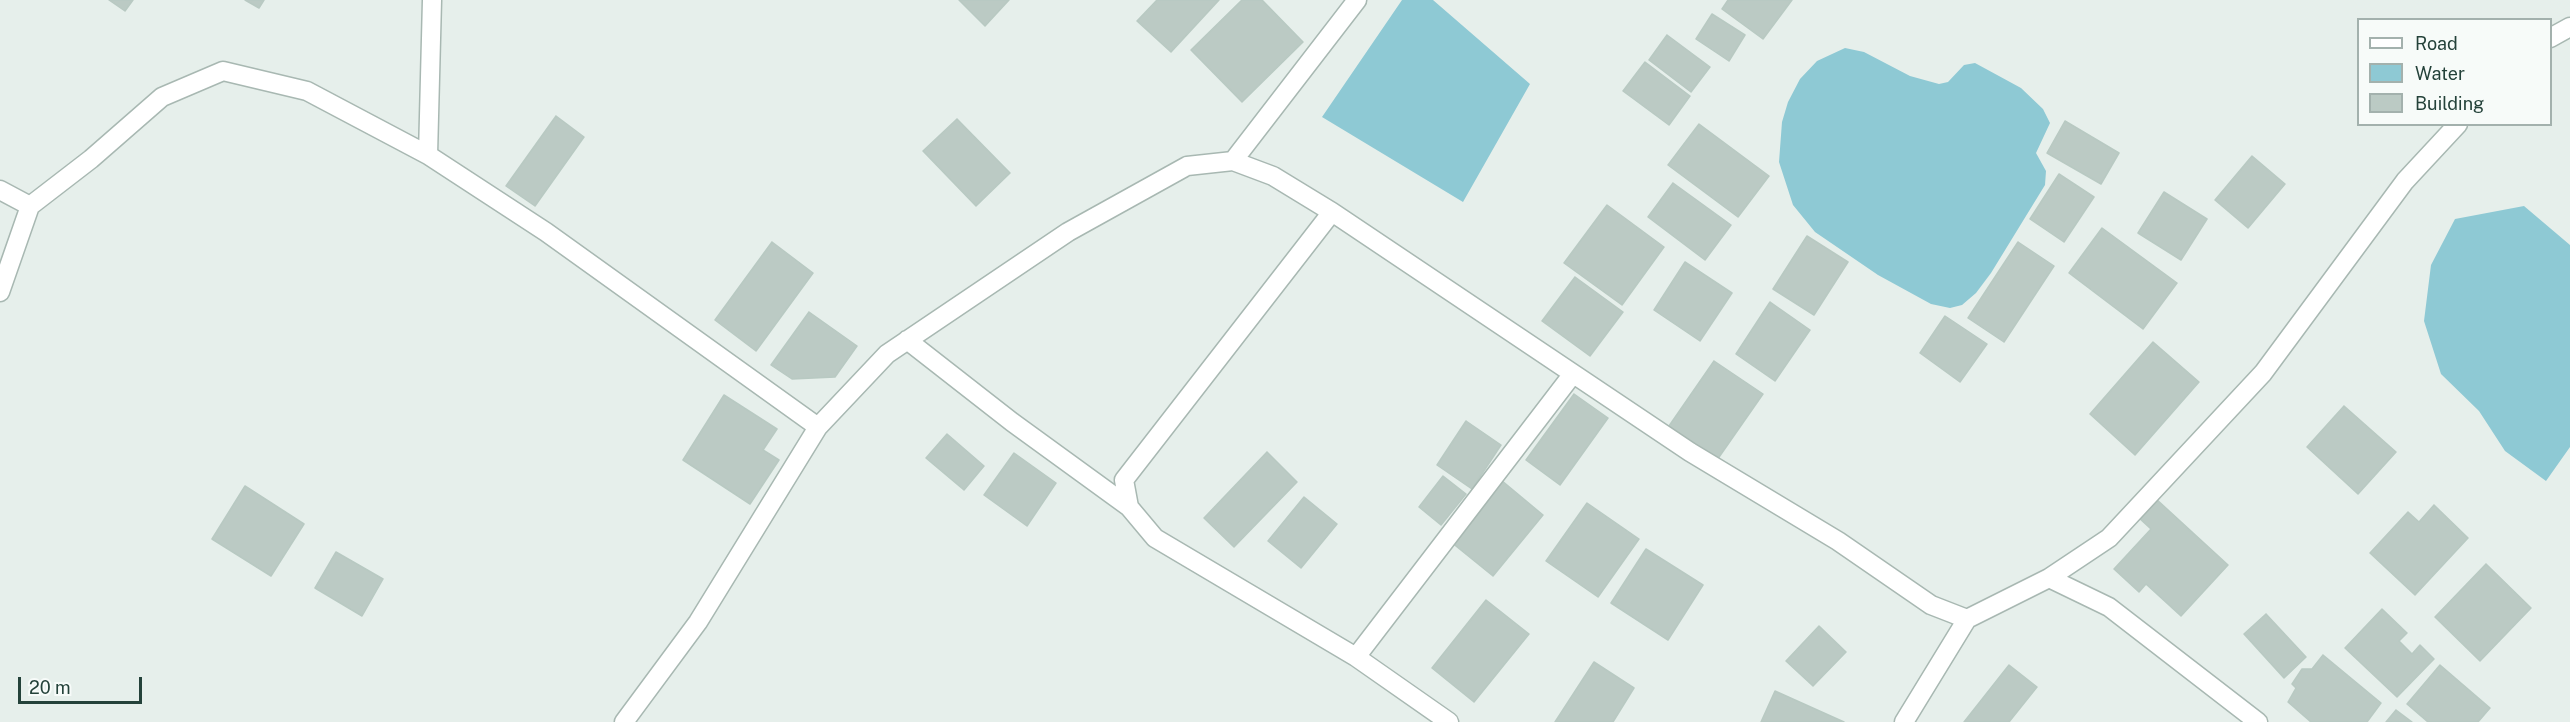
<!DOCTYPE html>
<html>
<head>
<meta charset="utf-8">
<style>
  body { margin:0 }
  #map { position:relative; width:2570px; height:722px; overflow:hidden; background:#e6efeb; font-family:"Public Sans",sans-serif }
  canvas { display:block }
  .legend { position:absolute; left:2357px; top:18px; width:195px; height:108px; box-sizing:border-box; background:#f7fbf9; border:2px solid #a3b1ad; margin:0; padding:8px 10px; list-style:none; font-size:18px; color:#24423a }
  .legend li { display:flex; align-items:center; gap:12px; height:30px }
  .legend b { width:30px; border:2px solid #a3b1ad }
  .scale { position:absolute; left:18px; top:677px; width:124px; height:27px; box-sizing:border-box; border:3px solid #24423a; border-top:0; padding-left:8px; font-size:18px; line-height:21px; white-space:nowrap; color:#24423a; -webkit-text-stroke:4px #f7fbf9; paint-order:stroke }
</style>
</head>
<body>
<div id="map">
<canvas width="2570" height="722"></canvas>
<ul class="legend">
<li><b style="height:8px;background:#fff"></b>Road</li>
<li><b style="height:16px;background:#8ec9d4"></b>Water</li>
<li><b style="height:16px;background:#bbcac4"></b>Building</li>
</ul>
<div class="scale">20 m</div>
</div>
<script>
const c = document.querySelector('canvas').getContext('2d');
c.lineJoin = 'round';
function fillPath(path, color) { c.fillStyle = color; c.fill(path, 'evenodd'); }
const poly = rows => new Path2D(rows.map(r => 'M' + r).join(''));
function trace(path, color, width, dash) { c.strokeStyle = color; c.lineWidth = width; c.lineCap = dash ? 'butt' : 'round'; c.setLineDash(dash || []); c.stroke(path); }
const water = poly([
  [1402,0,1433,0,1530,84,1463,202,1322,117],
  [1845,48,1864,52,1910,76,1939,84,1948,82,1964,65,1975,63,2021,88,2043,109,2050,123,2036,153,2046,171,2045,185,1991,273,1976,293,1962,305,1950,308,1931,304,1878,275,1815,232,1793,205,1779,162,1782,122,1788,102,1800,79,1817,61],
  [2524,206,2570,245,2570,447,2546,481,2505,451,2479,411,2441,374,2424,321,2431,265,2455,219]
]);
const building = poly([
  [109,0,133,0,125,11,109,0],
  [245,0,264,0,259,8,245,0],
  [959,0,1009,0,985,26,959,0],
  [1157,0,1219,0,1171,52,1137,21,1157,0],
  [1242,0,1262,0,1303,42,1242,102,1191,50,1242,0],
  [1728,0,1792,0,1763,39,1722,9,1728,0],
  [1712,14,1745,35,1729,61,1696,39,1712,14],
  [1667,35,1710,67,1691,92,1649,60,1667,35],
  [1645,62,1690,96,1669,125,1623,91,1645,62],
  [556,116,584,137,535,206,506,186,556,116],
  [957,119,1010,173,976,206,923,151,957,119],
  [2065,121,2119,153,2101,184,2047,153,2065,121],
  [1699,124,1769,176,1738,217,1668,165,1699,124],
  [2252,156,2285,184,2248,228,2215,200,2252,156],
  [2059,174,2094,197,2064,242,2030,219,2059,174],
  [1673,183,1731,225,1705,260,1648,217,1673,183],
  [2164,192,2207,219,2181,260,2138,233,2164,192],
  [1607,205,1664,247,1622,305,1564,263,1607,205],
  [2102,228,2177,283,2143,329,2069,273,2102,228],
  [1807,236,1848,262,1814,315,1773,289,1807,236],
  [772,242,813,273,756,351,715,320,772,242],
  [2018,242,2054,266,2004,342,1968,318,2018,242],
  [1685,262,1732,293,1700,341,1654,310,1685,262],
  [1575,277,1623,312,1590,356,1542,321,1575,277],
  [1770,302,1810,330,1775,381,1736,354,1770,302],
  [809,312,857,346,835,377,792,379,771,365,809,312],
  [1945,316,1987,344,1960,382,1920,353,1945,316],
  [2153,342,2199,382,2135,455,2090,414,2153,342],
  [1714,361,1763,394,1717,460,1669,426,1714,361],
  [1574,394,1608,418,1560,485,1526,460,1574,394],
  [724,395,777,429,763,450,779,460,750,504,683,460,724,395],
  [2344,406,2396,452,2358,494,2307,447,2344,406],
  [1466,421,1501,445,1472,489,1437,465,1466,421],
  [947,434,984,466,964,490,926,458,947,434],
  [1267,452,1297,482,1234,547,1204,518,1267,452],
  [1014,453,1056,483,1027,526,984,495,1014,453],
  [1443,476,1466,494,1441,525,1419,507,1443,476],
  [1501,480,1543,515,1493,576,1451,542,1501,480],
  [245,486,304,524,271,576,212,539,245,486],
  [1304,497,1337,524,1301,568,1268,541,1304,497],
  [2155,498,2228,565,2181,616,2146,584,2139,592,2114,569,2151,529,2138,517,2155,498],
  [1587,503,1639,539,1598,597,1546,561,1587,503],
  [2434,505,2468,538,2415,595,2370,553,2408,512,2419,522,2434,505],
  [1646,549,1703,585,1668,640,1611,603,1646,549],
  [336,552,383,579,362,616,315,588,336,552],
  [2486,564,2531,608,2480,661,2435,617,2486,564],
  [1486,600,1529,634,1474,702,1432,668,1486,600],
  [2382,609,2407,633,2399,641,2412,654,2420,645,2434,659,2397,697,2345,648,2382,609],
  [2266,614,2306,657,2284,678,2244,634,2266,614],
  [1819,626,1846,652,1813,686,1786,661,1819,626],
  [2323,655,2381,703,2367,722,2311,722,2288,702,2296,688,2292,684,2302,669,2312,669,2323,655],
  [1594,662,1634,688,1613,722,1555,722,1594,662],
  [2009,665,2037,687,2009,722,1964,722,2009,665],
  [2440,665,2490,708,2478,722,2428,722,2407,704,2440,665],
  [1775,691,1844,722,1761,722,1775,691],
  [2396,710,2412,722,2386,722,2396,710]
]);
const street = poly([
  [2550,38,2570,27],
  [428,155,432,0],
  [1233,161,1357,0],
  [0,190,30,206,91,159,162,97,223,71,307,91,428,155,546,232,818,427],
  [1332,212,1124,480,1129,507,1155,538,1356,657,1449,722],
  [0,292,30,206],
  [907,340,1012,422,1129,507],
  [2049,578,2109,538,2263,373,2405,181,2458,124],
  [1356,657,1572,375],
  [624,722,698,622,818,427,887,354,1068,232,1187,166,1233,161,1273,176,1332,212,1690,452,1838,541,1931,605,1967,619,2049,578,2109,607,2258,722],
  [1904,722,1967,619]
]);
fillPath(water, '#8ec9d4');
fillPath(building, '#bbcac4');
trace(building, '#b8c9c2', 1.5);
trace(street, '#a8b8b2', 21);
trace(street, '#fff', 18);
</script>
</body>
</html>
